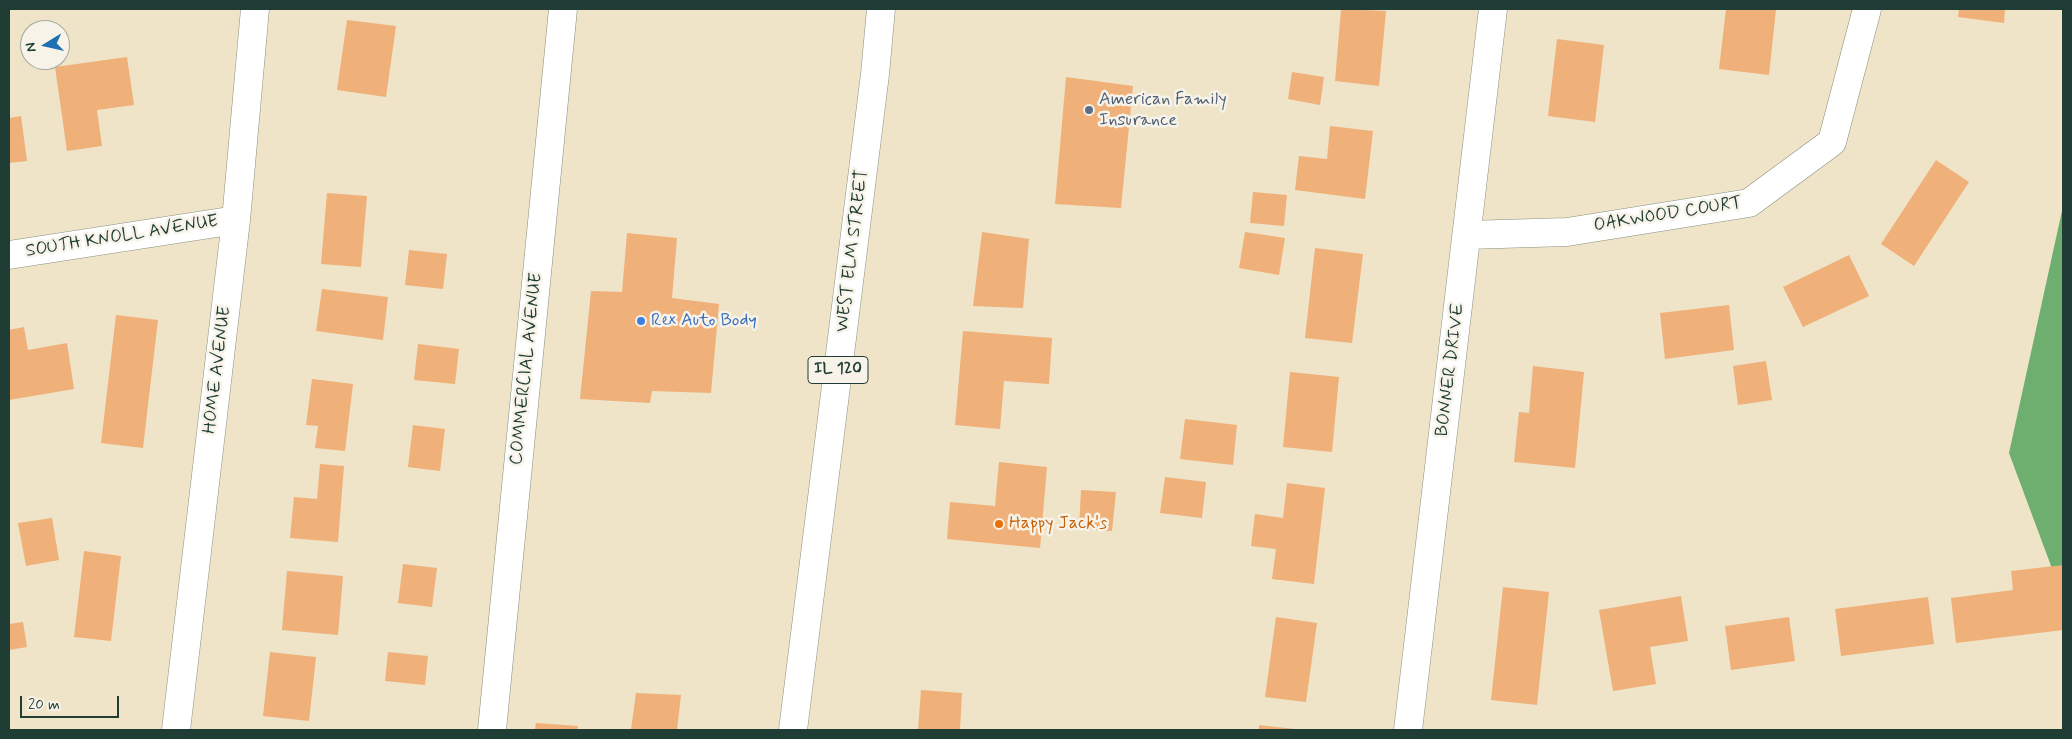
<!DOCTYPE html>
<html>
<head>
<meta charset="utf-8">
<style>
  body { margin:0 }
  #map { position:relative; width:2072px; height:739px; overflow:hidden; background:#efe4c8; font-family:Mynerve,sans-serif }
  canvas { display:block }
  .frame { position:absolute; inset:0; border:10px solid #1f3d34; pointer-events:none }
  .north { position:absolute; left:20px; top:20px; width:50px; height:50px; box-sizing:border-box; background:#f7f3e8; border:1px solid #a1aaa0; border-radius:50%; rotate:261deg; font-size:14px; font-weight:700; line-height:20px; text-align:center; color:#1f3d34 }
  .north::after { content:''; display:block; margin:auto; width:18px; height:22px; background:#1f6fb2; clip-path:polygon(50% 0,100% 100%,50% 72%,0 100%) }
  .scale { position:absolute; left:20px; top:696px; width:99px; height:22px; box-sizing:border-box; border:2px solid #1f3d34; border-top:0; padding-left:6px; font-size:15px; line-height:18px; white-space:nowrap; color:#1f3d34; -webkit-text-stroke:4px #f7f3e8; paint-order:stroke }
</style>
</head>
<body>
<div id="map">
<canvas width="2072" height="739"></canvas>
<div class="frame"></div>
<div class="north">N</div>
<div class="scale">20 m</div>
</div>
<script>
const c = document.querySelector('canvas').getContext('2d');
c.lineJoin = 'round';
function fillPath(path, color) { c.fillStyle = color; c.fill(path, 'evenodd'); }
const poly = rows => new Path2D(rows.map(r => 'M' + r).join(''));
function trace(path, color, width, dash) { c.strokeStyle = color; c.lineWidth = width; c.lineCap = dash ? 'butt' : 'round'; c.setLineDash(dash || []); c.stroke(path); }
function label(font, color, halo, rows, align = 'center') {
  c.font = font + ' Mynerve,sans-serif'; c.lineWidth = 5; c.setLineDash([]); c.textBaseline = 'middle'; c.strokeStyle = halo; c.fillStyle = color; for (const [text, x, y, turn = 0] of rows) {
    c.save(); c.translate(x, y); c.rotate((+turn || 0) * Math.PI / 180); c.textAlign = isNaN(turn) ? turn : align; if (halo) c.strokeText(text, 0, 0); c.fillText(text, 0, 0); c.restore();
  }
}
const forest = poly([
  [2063,206,2063,598,2009,453]
]);
const building = poly([
  [1341,9,1386,11,1379,86,1335,81],
  [1726,9,1776,9,1769,75,1719,69],
  [1959,9,2005,9,2004,23,1958,17],
  [347,20,396,26,386,97,337,90],
  [1557,39,1604,45,1595,122,1548,116],
  [127,57,134,105,97,110,102,146,67,151,55,67],
  [1292,72,1324,77,1320,105,1288,99],
  [1066,77,1133,86,1121,208,1055,204],
  [21,116,27,161,9,163,9,118],
  [1330,126,1373,131,1365,199,1295,190,1299,156,1327,159],
  [1936,160,1969,182,1914,266,1881,244],
  [1253,192,1287,195,1284,226,1250,223],
  [327,193,367,196,361,267,321,264],
  [982,232,1029,239,1023,308,973,306],
  [1245,232,1285,238,1279,275,1239,268],
  [627,233,677,238,672,298,719,304,711,393,652,391,650,403,580,399,591,291,622,292],
  [1315,248,1363,254,1352,343,1305,338],
  [409,250,447,254,443,289,405,285],
  [1849,255,1869,296,1803,327,1783,287],
  [322,289,388,297,383,340,316,331],
  [1729,305,1734,350,1665,359,1660,313],
  [116,315,158,320,143,448,101,443],
  [24,327,28,350,67,343,74,389,9,400,9,330],
  [963,331,1052,338,1049,384,1004,381,1000,429,955,425],
  [418,344,459,349,455,384,414,380],
  [1766,361,1772,400,1738,405,1733,366],
  [1533,366,1584,372,1575,468,1514,462,1519,412,1529,413],
  [1290,372,1339,377,1332,452,1283,447],
  [312,379,353,384,345,451,315,448,318,426,306,425],
  [1185,419,1237,425,1233,465,1180,459],
  [413,425,445,429,440,471,408,467],
  [999,462,1047,467,1040,548,947,539,950,502,995,506],
  [320,464,344,466,338,542,290,538,294,497,317,499],
  [1165,477,1206,482,1202,518,1160,513],
  [1287,483,1325,488,1314,584,1272,579,1276,549,1251,546,1255,514,1283,518],
  [1081,490,1116,492,1112,531,1079,529],
  [52,518,59,560,26,566,18,523],
  [84,551,121,556,111,641,74,637],
  [403,564,437,568,432,607,398,603],
  [2063,565,2063,630,1956,643,1951,598,2013,590,2011,571],
  [287,571,343,576,338,635,282,630],
  [1503,587,1549,592,1537,705,1491,700],
  [1681,596,1688,641,1650,647,1656,684,1613,691,1599,610],
  [1928,597,1934,644,1841,656,1835,609],
  [1276,617,1317,623,1306,702,1265,697],
  [1789,617,1795,661,1731,670,1725,626],
  [23,622,27,647,9,650,9,624],
  [270,652,316,657,309,721,263,716],
  [388,652,428,656,425,685,385,681],
  [921,690,962,693,960,730,918,730],
  [636,693,681,695,677,730,631,730],
  [536,723,578,726,577,730,535,730],
  [1259,725,1295,729,1295,730,1259,730]
]);
const minor = poly([
  [1467,235,1567,232,1749,203,1832,142,1867,9],
  [9,255,236,220],
  [176,730,236,220,255,9],
  [492,730,563,9],
  [1408,730,1493,9]
]);
const major = poly([
  [793,730,875,74,881,9]
]);
const markers = [
  [1089,110,5,"#5c6f8a"],
  [641,321,5,"#3f7fe0"],
  [999,524,5,"#e8710a"]
];
const shields = [
  [838,370,60]
];
const shieldNames = [
  ["IL 120",838,370]
];
const serviceNames = [
  ["American Family",1099,100],
  ["Insurance",1099,121]
];
const streetNames = [
  ["OAKWOOD COURT",1668,215,-9],
  ["SOUTH KNOLL AVENUE",122,237,-9],
  ["WEST ELM STREET",853,251,-83],
  ["COMMERCIAL AVENUE",527,369,-84],
  ["HOME AVENUE",218,370,-83],
  ["BONNER DRIVE",1451,370,-83]
];
const shopNames = [
  ["Rex Auto Body",651,321]
];
const foodNames = [
  ["Happy Jack's",1009,524]
];
fillPath(forest, '#6eae6f');
fillPath(building, '#efb079');
trace(minor, '#87907e', 29);
trace(major, '#87907e', 29);
trace(minor, '#fff', 28);
trace(major, '#fff', 28);
for (const [x, y, r, color] of markers) { const dot = new Path2D(); dot.arc(x, y, r, 0, 2 * Math.PI); c.fillStyle = color; c.fill(dot); trace(dot, '#f7f3e8', 2); }
for (const [x, y, w] of shields) { const box = new Path2D(); box.roundRect(x - w / 2, y - 13.5, w, 27, 4); c.fillStyle = '#f7f3e8'; c.fill(box); trace(box, '#1f3d34', 1); }
label('bold 16px', '#1f3d34', null, shieldNames);
label('18px', '#4e5e75', '#f7f3e8', serviceNames, 'left');
label('18px', '#1f3d34', '#f7f3e8', streetNames);
label('18px', '#366cbe', '#f7f3e8', shopNames, 'left');
label('18px', '#c56008', '#f7f3e8', foodNames, 'left');
</script>
</body>
</html>
